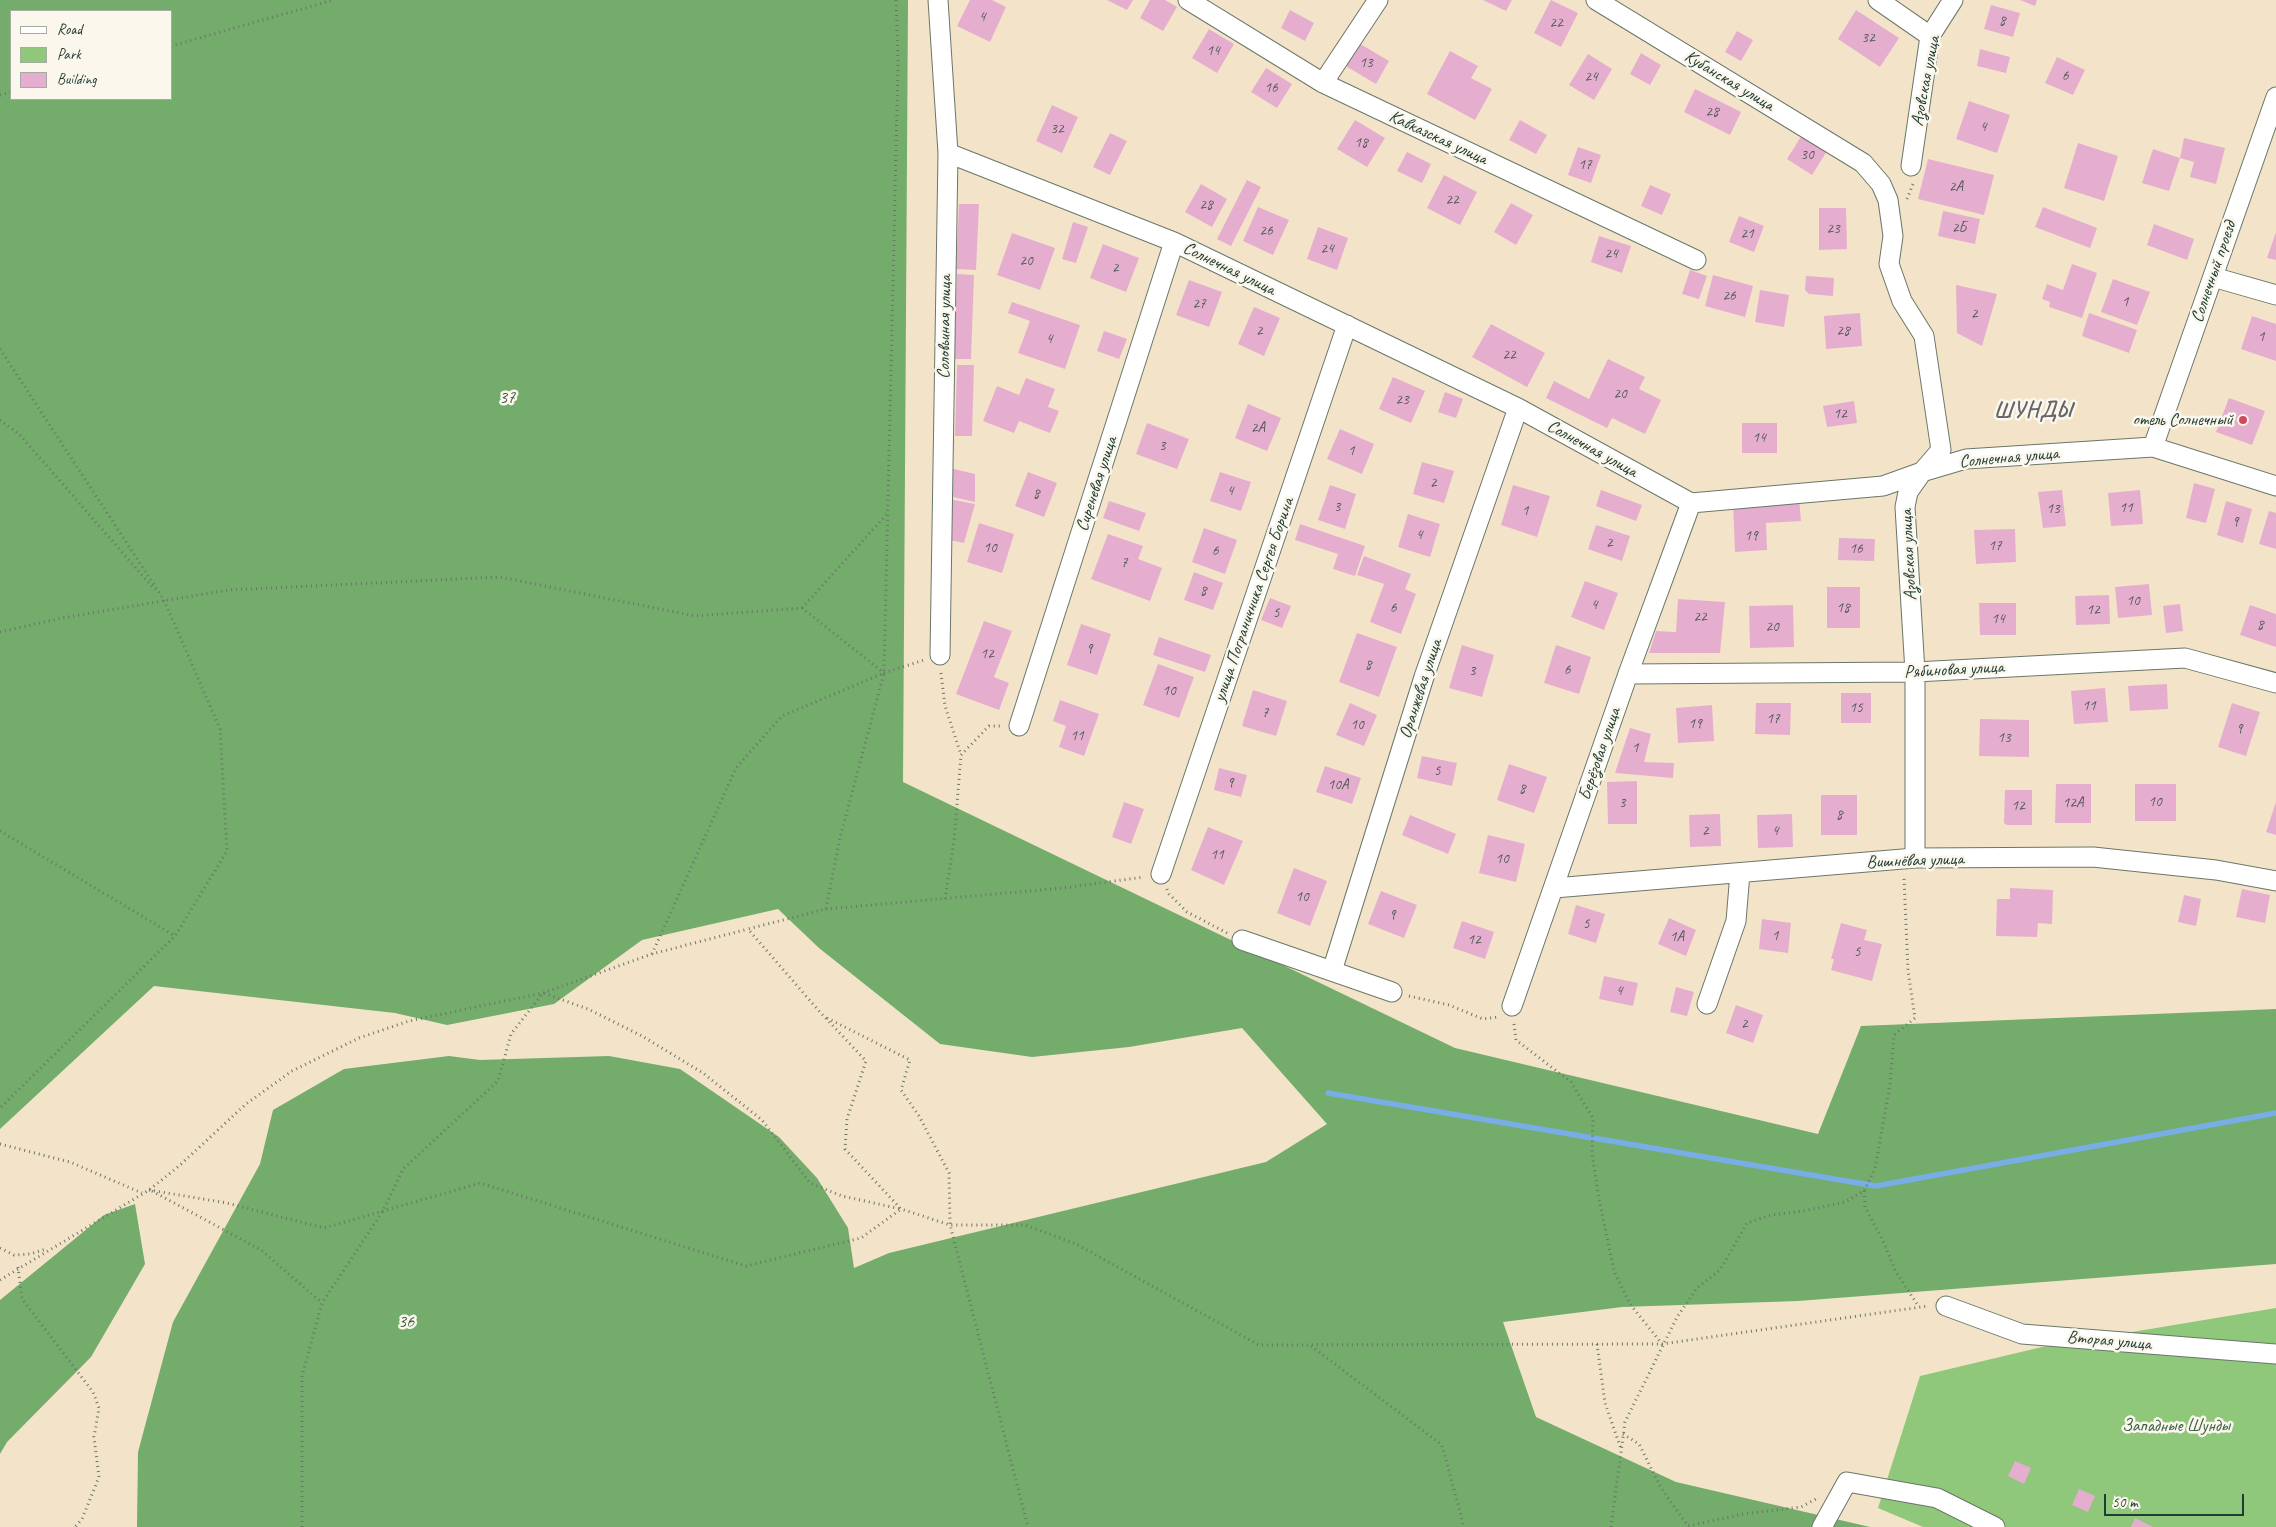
<!DOCTYPE html>
<html>
<head>
<meta charset="utf-8">
<style>
  body { margin:0 }
  #map { position:relative; width:2276px; height:1527px; overflow:hidden; background:#f3e4c9; font-family:Caveat,sans-serif }
  canvas { display:block }
  .legend { position:absolute; left:10px; top:10px; width:162px; height:90px; box-sizing:border-box; background:#fbf7ec; border:1px solid #a3ada2; margin:0; padding:6px 9px; list-style:none; font-size:15px; color:#1f3d34 }
  .legend li { display:flex; align-items:center; gap:10px; height:25px }
  .legend b { width:25px; border:1px solid #a3ada2 }
  .scale { position:absolute; left:2104px; top:1494px; width:140px; height:22px; box-sizing:border-box; border:2px solid #1f3d34; border-top:0; padding-left:6px; font-size:15px; line-height:18px; white-space:nowrap; color:#1f3d34; -webkit-text-stroke:4px #fbf7ec; paint-order:stroke }
</style>
</head>
<body>
<div id="map">
<canvas width="2276" height="1527"></canvas>
<ul class="legend">
<li><b style="height:6px;background:#fff"></b>Road</li>
<li><b style="height:14px;background:#8fc77b"></b>Park</li>
<li><b style="height:14px;background:#e6aece"></b>Building</li>
</ul>
<div class="scale">50 m</div>
</div>
<script>
const c = document.querySelector('canvas').getContext('2d');
c.lineJoin = 'round';
function fillPath(path, color) { c.fillStyle = color; c.fill(path, 'evenodd'); }
const poly = rows => new Path2D(rows.map(r => 'M' + r).join(''));
function trace(path, color, width, dash) { c.strokeStyle = color; c.lineWidth = width; c.lineCap = dash ? 'butt' : 'round'; c.setLineDash(dash || []); c.stroke(path); }
function label(font, color, halo, rows, align = 'center') {
  c.font = font + ' Caveat,sans-serif'; c.lineWidth = 5; c.setLineDash([]); c.textBaseline = 'middle'; c.strokeStyle = halo; c.fillStyle = color; for (const [text, x, y, turn = 0] of rows) {
    c.save(); c.translate(x, y); c.rotate((+turn || 0) * Math.PI / 180); c.textAlign = isNaN(turn) ? turn : align; if (halo) c.strokeText(text, 0, 0); c.fillText(text, 0, 0); c.restore();
  }
}
const green = poly([
  [2276,1308,2276,1527,1923,1527,1878,1508,1920,1376,2042,1347]
]);
const forest = poly([
  [0,0,908,0,903,782,1455,1048,1818,1134,1861,1026,2276,1009,2276,1264,1798,1301,1622,1307,1503,1322,1536,1417,1676,1482,1870,1527,137,1527,138,1452,173,1322,260,1164,273,1110,344,1069,449,1056,480,1060,609,1056,680,1069,779,1137,817,1178,848,1228,854,1268,889,1253,1266,1162,1327,1124,1242,1028,1129,1047,1032,1057,940,1044,819,948,778,909,642,940,554,1004,447,1025,395,1013,154,986,0,1129],
  [11,11,171,11,171,99,11,99],
  [135,1204,145,1264,91,1357,7,1442,0,1454,0,1300,104,1215]
]);
const stream = poly([
  [1328,1093,1876,1186,2276,1113]
]);
const building = poly([
  [970,0,992,0,1006,7,990,42,957,26],
  [1107,0,1133,0,1127,10],
  [1150,0,1165,0,1177,7,1163,31,1140,18],
  [1483,0,1512,0,1506,11],
  [1551,0,1578,13,1561,47,1534,33],
  [2020,0,2037,0,2035,6],
  [1991,5,2020,13,2013,37,1984,29],
  [1290,10,1314,23,1305,41,1281,28],
  [1856,10,1899,38,1880,67,1838,39],
  [1209,29,1234,44,1217,73,1192,58],
  [1737,31,1753,40,1741,61,1725,52],
  [1357,42,1389,61,1376,84,1344,65],
  [1980,49,2010,57,2006,73,1977,66],
  [1450,51,1478,66,1471,78,1492,89,1475,120,1427,94],
  [1641,53,1661,65,1650,85,1630,74],
  [1588,54,1612,69,1594,100,1569,85],
  [2057,57,2085,70,2073,95,2045,83],
  [1266,68,1292,84,1277,108,1251,92],
  [1695,89,1741,112,1730,135,1684,112],
  [1969,101,2010,115,1997,153,1956,139],
  [1052,105,1078,117,1062,153,1036,141],
  [1355,120,1385,138,1367,167,1337,149],
  [1520,120,1547,135,1536,154,1509,140],
  [1110,133,1127,141,1110,175,1093,167],
  [1802,135,1827,151,1812,175,1787,159],
  [2184,138,2225,148,2216,184,2190,177,2194,162,2180,158],
  [2078,143,2118,156,2104,201,2064,188],
  [1578,147,1601,155,1591,183,1568,175],
  [2153,149,2180,158,2169,191,2142,183],
  [1407,152,1431,164,1422,183,1397,171],
  [1928,159,1994,175,1984,215,1918,199],
  [1444,175,1477,192,1460,225,1427,208],
  [1247,180,1261,187,1231,246,1217,239],
  [1201,184,1227,199,1212,227,1185,212],
  [1650,185,1671,194,1662,215,1641,206],
  [1511,203,1533,215,1516,245,1494,232],
  [959,204,979,204,976,270,956,269],
  [1258,207,1289,220,1273,255,1243,241],
  [2043,207,2097,228,2090,248,2035,227],
  [1819,208,1846,208,1847,249,1819,250],
  [1943,211,1980,219,1975,244,1938,236],
  [1739,216,1764,226,1754,252,1729,242],
  [1073,222,1088,227,1076,263,1062,259],
  [2154,224,2194,239,2187,260,2147,245],
  [1318,227,1348,238,1337,270,1307,259],
  [2276,232,2276,260,2267,258],
  [1012,233,1055,248,1040,290,997,275],
  [1599,236,1631,246,1622,273,1591,262],
  [1103,244,1139,258,1126,292,1090,278],
  [2072,264,2097,273,2082,318,2049,307,2050,302,2042,299,2047,284,2063,290],
  [1690,270,1707,276,1699,299,1682,294],
  [957,274,974,275,971,359,954,359],
  [1713,275,1753,286,1745,317,1705,306],
  [1806,276,1834,278,1833,296,1809,294,1805,290],
  [2113,279,2150,292,2137,325,2101,312],
  [1189,280,1222,292,1209,327,1176,315],
  [1956,285,1997,294,1982,346,1957,333],
  [1760,290,1789,295,1784,327,1755,322],
  [1012,302,1080,325,1065,369,1018,353,1030,321,1008,313],
  [1254,307,1280,318,1264,356,1238,344],
  [1860,313,1862,346,1826,349,1824,316],
  [2089,313,2137,330,2129,353,2082,336],
  [2252,316,2276,324,2276,361,2241,349],
  [1491,324,1545,353,1527,387,1472,357],
  [1104,331,1127,339,1119,359,1097,351],
  [1608,359,1645,377,1639,389,1661,400,1645,434,1612,418,1607,428,1546,398,1554,381,1589,399],
  [957,365,974,365,972,436,955,436],
  [1393,377,1425,391,1411,423,1379,409],
  [1026,378,1055,389,1048,407,1059,411,1050,433,1019,421,1014,433,983,421,997,386,1019,395],
  [1445,392,1463,399,1456,418,1438,412],
  [2229,398,2265,411,2252,445,2216,432],
  [1854,401,1857,423,1827,427,1823,406],
  [1248,404,1281,418,1267,451,1235,438],
  [1147,423,1189,439,1177,469,1136,454],
  [1742,423,1777,423,1777,453,1742,453],
  [1340,429,1374,444,1362,474,1327,459],
  [1422,462,1454,471,1444,503,1413,494],
  [950,468,975,474,975,502,948,496],
  [1028,472,1057,483,1044,517,1015,506],
  [1220,472,1251,482,1241,511,1210,501],
  [2194,483,2215,489,2206,523,2186,518],
  [1330,485,1356,494,1345,529,1318,520],
  [1513,485,1550,496,1537,537,1501,525],
  [1601,490,1642,505,1636,521,1596,506],
  [2062,490,2066,526,2043,528,2038,492],
  [2140,490,2143,524,2111,526,2108,493],
  [1799,498,1801,521,1766,523,1767,550,1735,552,1733,502],
  [949,499,975,504,964,543,949,540],
  [1109,501,1146,513,1139,531,1103,518],
  [2226,501,2252,509,2243,543,2217,535],
  [2269,511,2276,513,2276,549,2259,544],
  [1408,514,1440,524,1430,557,1398,547],
  [979,523,1014,534,1002,573,967,562],
  [1300,524,1365,546,1355,576,1333,569,1338,554,1295,540],
  [1596,525,1630,536,1622,561,1588,549],
  [1204,528,1237,540,1225,574,1192,562],
  [2015,529,2016,562,1976,564,1974,530],
  [1108,534,1143,546,1138,559,1162,568,1150,601,1091,579],
  [1839,538,1875,539,1874,561,1838,560],
  [1364,556,1411,574,1405,589,1416,594,1401,634,1370,622,1384,584,1357,575],
  [1194,572,1223,583,1213,610,1184,600],
  [1585,581,1618,593,1604,630,1571,617],
  [2149,584,2152,615,2118,618,2115,587],
  [1827,587,1860,587,1860,628,1827,628],
  [2109,595,2110,624,2076,625,2075,596],
  [1270,598,1291,606,1282,628,1261,620],
  [1678,599,1725,602,1720,653,1649,653,1656,631,1676,632],
  [1979,603,2016,603,2016,635,1980,635],
  [2180,604,2183,631,2166,633,2163,606],
  [1793,605,1794,647,1750,648,1749,606],
  [2250,605,2276,614,2276,647,2240,635],
  [984,621,1012,631,994,677,1009,683,999,710,956,694],
  [1081,624,1111,634,1097,675,1067,665],
  [1357,633,1397,647,1379,697,1339,682],
  [1159,637,1211,655,1205,672,1153,655],
  [1462,645,1494,655,1482,697,1449,688],
  [1556,645,1591,657,1579,694,1544,683],
  [1158,664,1194,677,1179,718,1143,705],
  [2167,684,2168,709,2130,711,2128,686],
  [2105,688,2108,722,2074,724,2071,691],
  [1253,690,1287,701,1276,736,1242,726],
  [1841,693,1871,693,1871,723,1841,723],
  [1060,700,1099,714,1084,756,1059,747,1066,726,1053,721],
  [1350,703,1377,715,1364,746,1336,735],
  [1756,703,1791,703,1790,735,1755,734],
  [2232,703,2260,712,2246,756,2218,747],
  [1712,705,1714,741,1678,743,1676,708],
  [1980,719,2029,720,2029,757,1979,756],
  [1630,728,1651,734,1644,762,1674,763,1673,778,1615,773],
  [1422,756,1457,763,1452,786,1417,778],
  [1509,764,1547,777,1534,813,1497,800],
  [1325,766,1361,778,1352,804,1316,792],
  [1219,768,1247,775,1241,797,1214,790],
  [1637,781,1637,824,1608,824,1607,782],
  [2056,784,2091,784,2091,823,2055,823],
  [2135,784,2176,784,2176,821,2135,821],
  [2005,790,2032,790,2032,825,2007,825,2004,823],
  [1821,795,1857,795,1857,835,1821,835],
  [1124,802,1144,809,1131,844,1112,837],
  [2276,802,2276,835,2266,832],
  [1720,814,1721,846,1690,847,1689,815],
  [1792,814,1793,847,1758,848,1757,815],
  [1410,815,1456,834,1448,854,1402,835],
  [1208,827,1243,841,1224,885,1191,870],
  [1488,835,1525,844,1516,882,1479,873],
  [1294,868,1327,881,1310,926,1277,913],
  [2010,888,2053,890,2052,924,2038,923,2037,937,1996,936,1997,899,2010,899],
  [2242,889,2270,895,2265,923,2236,917],
  [1381,891,1417,905,1404,938,1368,924],
  [2184,895,2201,899,2196,926,2178,922],
  [1576,905,1605,914,1596,943,1568,934],
  [1669,918,1696,930,1686,956,1658,944],
  [1762,919,1791,923,1788,953,1759,949],
  [1462,921,1494,932,1485,959,1453,948],
  [1841,923,1867,930,1864,940,1882,944,1872,981,1831,970,1834,959,1831,959],
  [1604,976,1638,983,1633,1006,1599,999],
  [1676,987,1694,992,1687,1016,1670,1012],
  [1736,1005,1763,1015,1753,1043,1726,1033],
  [2015,1461,2031,1468,2024,1484,2008,1476],
  [2079,1489,2095,1496,2088,1512,2072,1505],
  [2135,1518,2153,1527,2131,1527]
]);
const path = poly([
  [896,0,898,63,884,673,840,838,826,909,748,929,819,1011,866,1061,847,1119,845,1149,901,1209,950,1225,1025,1225,1076,1244,1259,1345,1662,1344,1928,1306],
  [171,46,333,0],
  [0,95,11,92],
  [1907,199,1913,184],
  [0,349,164,600,220,729,227,851,175,936,0,1108],
  [0,420,19,434,155,590],
  [802,608,887,514],
  [0,632,62,618,228,590,500,577,695,616,802,608,884,673,924,660],
  [941,673,945,706,961,755],
  [0,831,175,936],
  [1167,889,1169,894,1187,912,1227,933],
  [945,899,954,841,961,755,989,726,1002,726],
  [826,909,1063,888,1144,877],
  [652,954,736,768,782,716,884,673],
  [1409,996,1449,1005,1483,1019,1498,1017],
  [827,1018,910,1060,901,1090,919,1116,949,1173,950,1225,1028,1527],
  [1514,1024,1516,1040,1571,1082,1593,1118,1592,1154,1599,1199,1614,1271,1630,1304,1662,1344],
  [0,1144,70,1162,142,1193],
  [149,1190,227,1203,324,1228,383,1211,480,1183,746,1266,861,1238,901,1209,842,1196,810,1183,762,1120,703,1073,642,1036,588,1009,543,993,511,1034,498,1081,403,1169,383,1211,322,1303,302,1376,302,1527],
  [152,1191,261,1250,322,1303],
  [1864,1191,1865,1207,1883,1241,1896,1272,1919,1307],
  [0,1248,14,1255,30,1254,46,1249],
  [18,1267,22,1299,93,1392,99,1408,94,1437,99,1477,82,1519,75,1527],
  [0,1280,149,1190,179,1166,246,1104,292,1071,359,1038,409,1021,543,993,652,954,748,929],
  [1597,1344,1605,1403,1621,1449],
  [1311,1346,1442,1445,1464,1527],
  [1623,1434,1639,1444,1661,1488,1688,1526,1743,1514,1801,1507,1816,1499],
  [1611,1527,1625,1422,1677,1317,1697,1288,1720,1270,1747,1223,1771,1215,1803,1211,1845,1202,1864,1191,1875,1169,1890,1084,1894,1035,1915,1018,1908,971,1904,877]
]);
const minor = poly([
  [938,0,948,153,940,655],
  [1188,0,1323,83,1696,260],
  [1596,0,1863,163,1881,184,1888,200,1893,236,1889,264,1902,301,1924,336,1941,450,1922,472,1908,492,1905,507,1915,672,1915,858],
  [1878,0,1930,36],
  [1323,83,1378,0],
  [948,153,1174,242,1518,408,1691,503,1883,486,1922,472,1966,459,2153,447,2276,486],
  [1911,166,1930,36,1953,0],
  [2213,277,2276,295],
  [2153,447,2276,97],
  [1628,674,1915,672,2185,658,2276,683],
  [1019,726,1174,242],
  [1161,874,1347,325],
  [1554,888,1915,858,2093,857,2216,870,2276,881],
  [1242,940,1392,992],
  [1332,971,1424,677,1518,408],
  [1707,1004,1736,921,1740,873],
  [1512,1006,1628,674,1691,503],
  [1946,1306,2022,1334,2276,1354],
  [1822,1527,1847,1482,1937,1498,1995,1527]
]);
const markers = [
  [2243,420,5,"#d1495b"]
];
const numberNames = [
  ["4",982,17],
  ["8",2002,21],
  ["22",1556,23],
  ["32",1868,38],
  ["14",1213,51],
  ["13",1366,63],
  ["6",2065,76],
  ["24",1591,77],
  ["16",1271,88],
  ["28",1712,112],
  ["4",1983,127],
  ["32",1057,129],
  ["18",1361,143],
  ["30",1807,155],
  ["17",1585,165],
  ["2А",1956,187],
  ["22",1452,200],
  ["28",1206,205],
  ["2Б",1959,228],
  ["23",1833,229],
  ["26",1266,231],
  ["21",1747,234],
  ["24",1327,249],
  ["24",1611,254],
  ["20",1026,261],
  ["2",1115,268],
  ["26",1729,296],
  ["1",2125,302],
  ["27",1199,304],
  ["2",1974,314],
  ["2",1259,331],
  ["28",1843,331],
  ["1",2261,337],
  ["4",1049,339],
  ["22",1509,355],
  ["20",1620,394],
  ["23",1402,400],
  ["12",1840,414],
  ["2А",1258,428],
  ["14",1759,438],
  ["3",1162,446],
  ["1",1351,451],
  ["2",1433,483],
  ["4",1230,491],
  ["8",1036,494],
  ["3",1337,507],
  ["11",2126,508],
  ["13",2053,509],
  ["1",1525,511],
  ["9",2235,522],
  ["4",1419,535],
  ["19",1751,536],
  ["2",1609,543],
  ["17",1995,546],
  ["10",990,548],
  ["16",1856,549],
  ["6",1215,551],
  ["7",1124,563],
  ["8",1203,591],
  ["10",2133,601],
  ["4",1594,605],
  ["6",1393,608],
  ["18",1843,608],
  ["12",2093,610],
  ["5",1276,613],
  ["22",1700,617],
  ["14",1998,619],
  ["8",2260,625],
  ["20",1772,627],
  ["9",1089,649],
  ["12",987,654],
  ["8",1368,665],
  ["6",1567,670],
  ["3",1472,671],
  ["10",1169,691],
  ["11",2089,706],
  ["15",1856,708],
  ["7",1265,713],
  ["17",1773,719],
  ["19",1695,724],
  ["10",1357,725],
  ["9",2239,729],
  ["11",1077,736],
  ["13",2004,738],
  ["1",1635,748],
  ["5",1437,771],
  ["9",1230,783],
  ["10А",1338,785],
  ["8",1522,789],
  ["10",2155,802],
  ["3",1622,803],
  ["12А",2073,803],
  ["12",2018,806],
  ["8",1839,815],
  ["2",1705,831],
  ["4",1775,831],
  ["11",1217,855],
  ["10",1502,859],
  ["10",1302,897],
  ["9",1392,915],
  ["5",1586,924],
  ["1",1775,936],
  ["1А",1677,937],
  ["12",1474,940],
  ["5",1857,952],
  ["4",1619,991],
  ["2",1744,1024]
];
const streetNames = [
  ["Кубанская улица",1729,81,31],
  ["Азовская улица",1926,81,-79],
  ["Кавказская улица",1438,138,25],
  ["Солнечная улица",1229,269,26],
  ["Солнечный проезд",2214,272,-71],
  ["Соловьиная улица",945,327,-89],
  ["Солнечная улица",1592,449,29],
  ["Солнечная улица",2009,458,-5],
  ["Сиреневая улица",1097,484,-72],
  ["Азовская улица",1909,555,-93],
  ["улица Пограничника Сергея Борина",1254,600,-71],
  ["Рябиновая улица",1954,670,-3],
  ["Оранжевая улица",1421,689,-72],
  ["Берёзовая улица",1600,754,-71],
  ["Вишнёвая улица",1915,861,-2],
  ["Вторая улица",2109,1341,5]
];
const parkNames = [
  ["37",507,398],
  ["36",406,1322],
  ["Западные Шунды",2176,1426]
];
const poiNames = [
  ["отель Солнечный",2233,420]
];
const districtNames = [
  ["ШУНДЫ",2033,411]
];
fillPath(green, '#8fc77b');
fillPath(forest, '#73ac6b');
trace(stream, '#78ade6', 5.5);
fillPath(building, '#e6aece');
trace(minor, '#697768', 21);
trace(path, '#697768', 3, [1, 4]);
trace(minor, '#fff', 19);
for (const [x, y, r, color] of markers) { const dot = new Path2D(); dot.arc(x, y, r, 0, 2 * Math.PI); c.fillStyle = color; c.fill(dot); trace(dot, '#fbf7ec', 2); }
label('15px', '#51595a', null, numberNames);
label('18px', '#1f3d34', '#fbf7ec', streetNames);
label('18px', '#3b6046', '#fbf7ec', parkNames);
label('18px', '#1f3d34', '#fbf7ec', poiNames, 'right');
c.letterSpacing = '1px';
label('bold 22px', '#65656a', '#fbf7ec', districtNames);
c.letterSpacing = '0px';
</script>
</body>
</html>
